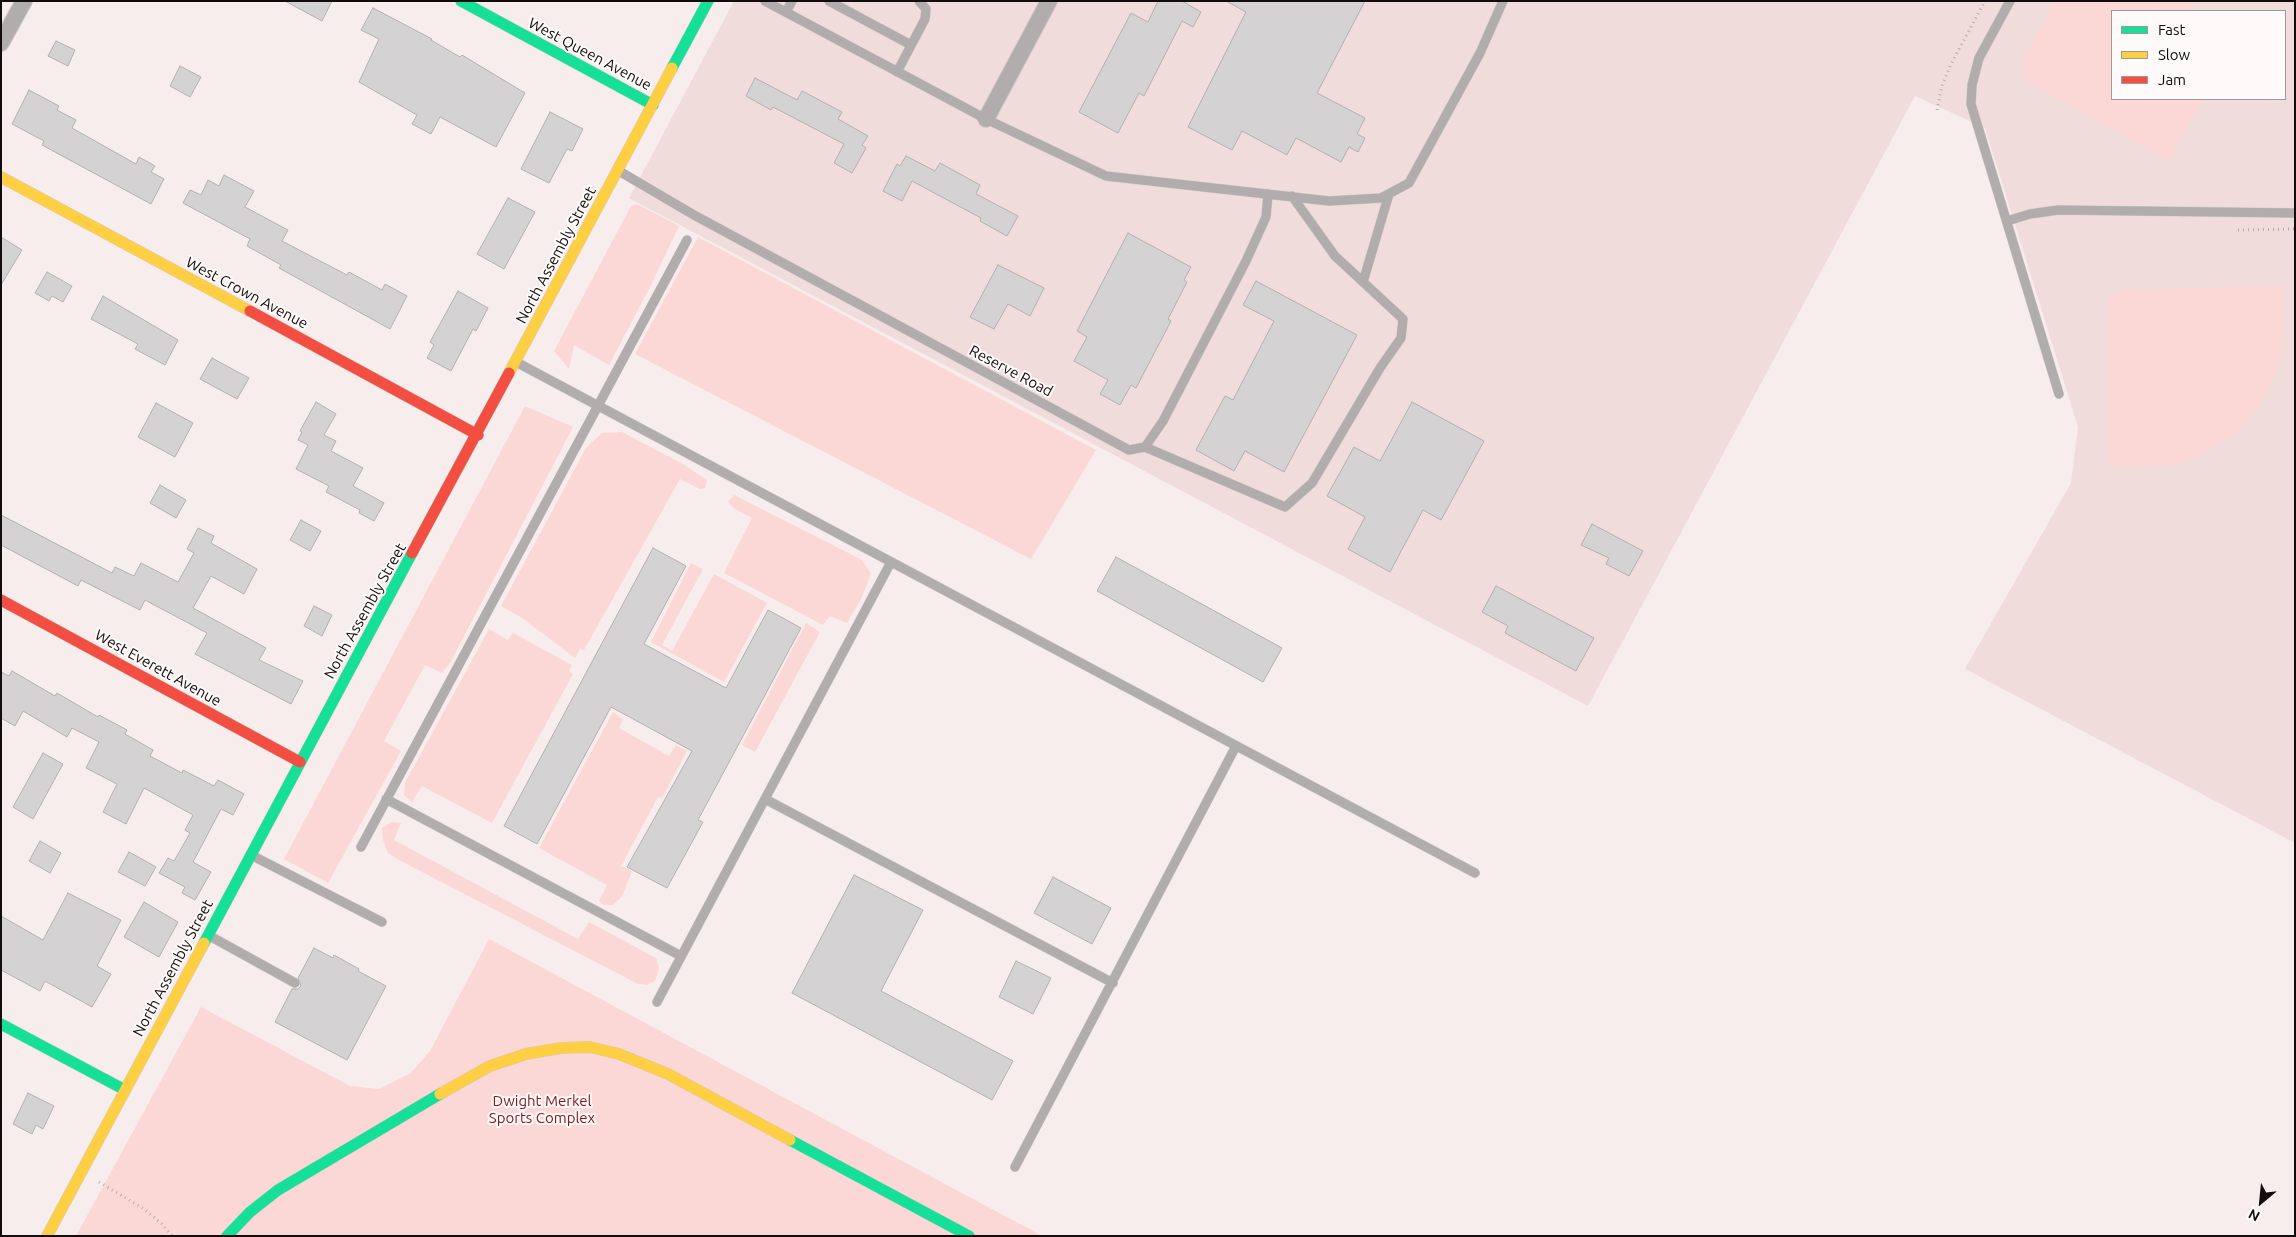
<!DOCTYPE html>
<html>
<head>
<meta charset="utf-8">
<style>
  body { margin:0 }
  #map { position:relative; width:2296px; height:1237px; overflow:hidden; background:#f7edec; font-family:Ubuntu,sans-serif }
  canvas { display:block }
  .frame { position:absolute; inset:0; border:2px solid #120c0c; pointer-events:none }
  .legend { position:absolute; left:2111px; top:10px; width:175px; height:90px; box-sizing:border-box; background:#fefaf9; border:1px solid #a09b9a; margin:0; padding:6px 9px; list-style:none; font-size:15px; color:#120c0c }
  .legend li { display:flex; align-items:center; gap:10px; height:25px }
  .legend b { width:25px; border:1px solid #a09b9a }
  .north { position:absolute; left:2236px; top:1177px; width:50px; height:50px; -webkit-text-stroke:4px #fefaf9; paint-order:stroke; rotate:208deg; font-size:14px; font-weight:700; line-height:20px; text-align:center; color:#120c0c }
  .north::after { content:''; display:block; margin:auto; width:18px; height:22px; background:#120c0c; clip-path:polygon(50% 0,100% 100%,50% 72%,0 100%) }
</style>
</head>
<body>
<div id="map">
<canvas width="2296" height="1237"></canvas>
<div class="frame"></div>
<ul class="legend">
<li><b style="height:6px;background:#16e098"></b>Fast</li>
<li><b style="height:6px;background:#ffcf43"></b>Slow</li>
<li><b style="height:6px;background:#f24e42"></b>Jam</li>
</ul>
<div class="north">N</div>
</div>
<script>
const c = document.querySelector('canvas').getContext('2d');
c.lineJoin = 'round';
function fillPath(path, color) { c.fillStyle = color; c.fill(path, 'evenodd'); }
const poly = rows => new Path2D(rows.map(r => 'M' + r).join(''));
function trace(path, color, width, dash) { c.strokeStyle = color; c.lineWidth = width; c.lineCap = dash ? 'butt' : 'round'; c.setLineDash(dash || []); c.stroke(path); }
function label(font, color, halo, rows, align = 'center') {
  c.font = font + ' Ubuntu,sans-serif'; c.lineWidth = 4; c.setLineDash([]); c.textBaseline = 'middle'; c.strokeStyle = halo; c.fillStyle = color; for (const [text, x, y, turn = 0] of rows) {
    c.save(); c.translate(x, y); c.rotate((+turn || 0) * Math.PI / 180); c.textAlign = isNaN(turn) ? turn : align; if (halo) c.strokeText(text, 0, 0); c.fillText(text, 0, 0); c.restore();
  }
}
const built = poly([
  [734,1,2295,1,2295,843,1965,669,2071,483,2078,427,1985,128,1915,96,1588,706,629,198],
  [2112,11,2285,11,2285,99,2112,99]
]);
const green = poly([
  [2054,1,2191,1,2195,11,2112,11,2112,99,2201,99,2200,104,2169,161,2025,80,2022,62],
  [637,204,679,226,651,285,609,365,574,345,569,369,554,351,631,206],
  [698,237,1096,450,1031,559,635,354],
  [2283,286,2283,342,2277,370,2260,405,2237,432,2199,456,2173,465,2108,466,2108,301,2122,290],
  [525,406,573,427,450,663,442,673,425,665,384,741,401,751,328,883,284,859],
  [622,432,683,464,707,480,705,488,700,489,680,479,584,650,580,649,575,658,522,618,501,606,586,448,602,433],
  [734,495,862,560,871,574,862,597,847,623,830,616,823,625,724,573,752,518,735,509,728,502],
  [691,563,703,569,662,645,672,651,714,574,767,603,724,682,651,642],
  [806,623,820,632,755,752,742,745],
  [489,629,508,640,513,633,572,665,569,671,573,674,492,823,422,786,412,802,404,795,405,783],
  [613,712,623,719,619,728,669,756,676,745,687,751,662,798,658,797,621,866,632,871,622,896,613,905,604,905,599,901,607,885,539,848],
  [391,822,401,823,394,840,578,939,589,922,656,958,659,969,655,981,647,985,638,984,399,860,388,853,383,840,382,828],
  [489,939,986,1206,1043,1236,76,1236,201,1007,350,1086,379,1089,411,1073,430,1051]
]);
const building = poly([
  [285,1,332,1,322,21,285,1],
  [1158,1,1182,1,1201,12,1193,27,1182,21,1144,96,1139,93,1118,133,1079,112,1131,13,1148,22,1158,1],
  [1226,1,1365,1,1317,93,1365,118,1357,134,1365,138,1358,152,1349,147,1341,162,1296,138,1287,155,1242,131,1232,150,1188,127,1246,12,1226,1],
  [373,8,432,39,431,40,460,57,462,55,525,93,496,147,440,117,431,134,412,124,417,115,359,82,379,39,361,30,373,8],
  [56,41,75,50,68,66,48,56,56,41],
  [180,66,201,77,190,97,170,86,180,66],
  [755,78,797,100,802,91,842,112,838,119,868,136,862,145,866,148,852,173,834,163,844,144,773,107,771,110,746,96,755,78],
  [29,90,59,106,57,110,76,120,72,128,136,164,139,157,155,166,151,172,164,179,151,204,42,145,44,141,12,124,29,90],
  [550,112,583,129,572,151,567,149,549,183,521,169,550,112],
  [906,156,935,171,940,163,980,185,976,194,1018,216,1007,236,980,221,981,218,912,181,902,201,883,191,897,164,900,166,906,156],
  [224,175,254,191,245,207,288,230,282,241,347,275,349,272,382,290,385,284,407,296,390,329,279,268,281,265,247,246,250,239,183,203,190,190,201,195,208,180,219,186,224,175],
  [508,198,535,212,504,269,477,254,508,198],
  [1128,233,1191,267,1184,280,1187,282,1168,319,1171,321,1136,388,1131,385,1120,405,1100,394,1108,380,1074,361,1087,337,1077,331,1128,233],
  [1,237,22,250,1,285,1,237],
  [998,265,1044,288,1030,316,1008,304,994,329,970,317,998,265],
  [47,272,72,286,63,302,52,296,49,301,35,293,47,272],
  [1256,281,1357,335,1284,472,1245,451,1234,471,1196,450,1225,396,1233,400,1274,321,1243,305,1256,281],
  [458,291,488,308,476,331,473,329,451,371,427,358,434,345,430,342,458,291],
  [103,296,178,340,165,365,135,349,138,344,91,319,103,296],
  [212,358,249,378,237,399,200,379,212,358],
  [316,402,336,414,324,435,336,441,331,451,363,468,353,486,384,503,374,521,359,513,360,510,326,492,329,486,296,469,308,445,298,440,302,432,300,431,316,402],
  [1412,402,1484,441,1441,520,1423,510,1390,572,1348,549,1365,517,1327,496,1354,447,1380,461,1412,402],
  [156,403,193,423,175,457,138,437,156,403],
  [160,485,186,500,176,518,150,503,160,485],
  [1,515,112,573,115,567,134,576,141,563,178,582,194,553,187,549,198,528,214,536,211,543,257,569,244,594,211,576,193,608,266,648,259,660,303,681,291,704,195,654,207,633,145,600,140,610,81,580,78,586,1,545,1,515],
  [301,520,321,531,310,551,290,540,301,520],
  [1592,524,1643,551,1629,576,1606,564,1609,558,1581,545,1592,524],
  [653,548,686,566,644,644,726,688,768,610,801,628,698,820,703,822,667,888,627,867,692,751,611,707,537,844,504,826,653,548],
  [1116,557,1282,648,1263,682,1097,591,1116,557],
  [1496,586,1594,638,1576,671,1505,633,1508,626,1482,612,1496,586],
  [314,606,332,615,322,636,304,626,314,606],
  [12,671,55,696,57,693,98,717,99,715,127,730,125,734,153,750,150,756,182,773,183,770,214,786,218,780,244,794,233,815,221,809,193,862,211,872,195,900,182,893,185,887,159,873,168,858,174,861,190,833,185,830,193,815,144,788,126,824,103,812,117,784,86,768,99,742,72,728,67,737,23,711,15,726,1,718,1,672,9,676,12,671],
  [43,753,63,764,33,819,13,807,43,753],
  [40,841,61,853,50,873,29,861,40,841],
  [129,852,156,867,145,886,118,872,129,852],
  [854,875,923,910,881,991,1013,1061,992,1100,792,993,854,875],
  [1053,877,1111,908,1092,944,1034,913,1053,877],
  [68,893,121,920,97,966,111,974,92,1007,45,981,40,991,1,970,1,916,43,940,68,893],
  [144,902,178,922,159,957,124,937,144,902],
  [314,948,333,958,334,955,359,969,358,971,386,986,347,1060,275,1022,292,989,298,989,301,986,298,978,314,948],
  [1016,961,1051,978,1033,1014,999,997,1016,961],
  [28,1093,54,1106,43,1129,36,1125,32,1134,13,1124,28,1093]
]);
const path = poly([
  [1937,110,1942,86,1951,64,1985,1],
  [2238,230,2294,229],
  [99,1182,144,1209,162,1224,172,1236]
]);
const lane = poly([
  [765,1,986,119,1106,176,1329,201,1381,198,1409,183,1480,53,1503,1],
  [829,1,911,45],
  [2010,1,1979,58,1972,85,1971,104,2059,394],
  [786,12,792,1],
  [897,72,925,19,926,9,919,1],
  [619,171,694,215,1129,450,1145,447,1163,421,1246,261,1266,217,1268,194],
  [2007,221,2030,214,2058,210,2295,213],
  [1363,282,1389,194],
  [516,362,1475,873],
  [1145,447,1285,507,1312,483,1380,368,1401,338,1403,319,1335,256,1292,196],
  [386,799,681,956],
  [765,799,1113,983],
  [361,847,687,240],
  [251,855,382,922],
  [208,935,295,983],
  [657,1002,891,562],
  [1015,1167,1236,746]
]);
const street = poly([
  [1,43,24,1],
  [986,119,1049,1]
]);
const fast = poly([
  [461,1,653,105],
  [672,68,708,1],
  [204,943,412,553],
  [1,1024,125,1090],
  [790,1140,969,1236],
  [227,1236,250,1212,278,1190,440,1094]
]);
const slow = poly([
  [1,177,250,311],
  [509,373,672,68],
  [440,1094,490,1066,526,1054,561,1048,590,1047,619,1054,668,1074,790,1140],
  [47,1236,204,943]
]);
const jam = poly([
  [250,311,478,435],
  [412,553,509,373],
  [1,600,300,762]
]);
const streetNames = [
  ["West Queen Avenue",590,54,28],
  ["North Assembly Street",556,255,-62],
  ["West Crown Avenue",247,293,28],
  ["Reserve Road",1011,371,28],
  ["North Assembly Street",365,611,-61],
  ["West Everett Avenue",158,668,29],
  ["North Assembly Street",173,968,-62]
];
const parkNames = [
  ["Dwight Merkel",542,1101],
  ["Sports Complex",542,1118]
];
fillPath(built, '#f0dcdb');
fillPath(green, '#fbd8d5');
fillPath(building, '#d4d2d3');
trace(building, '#b3b0b2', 1);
trace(lane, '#d2cac9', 10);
trace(street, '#d2cac9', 18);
trace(fast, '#d2cac9', 12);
trace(slow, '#d2cac9', 12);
trace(jam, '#d2cac9', 12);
trace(path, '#b2aeae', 3, [1, 4]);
trace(lane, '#b1adad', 9);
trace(street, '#b1adad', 16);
trace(fast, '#16e098', 11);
trace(slow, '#ffcf43', 11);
trace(jam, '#f24e42', 11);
label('15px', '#120c0c', '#fefaf9', streetNames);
label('15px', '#81171c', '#fefaf9', parkNames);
</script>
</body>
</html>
